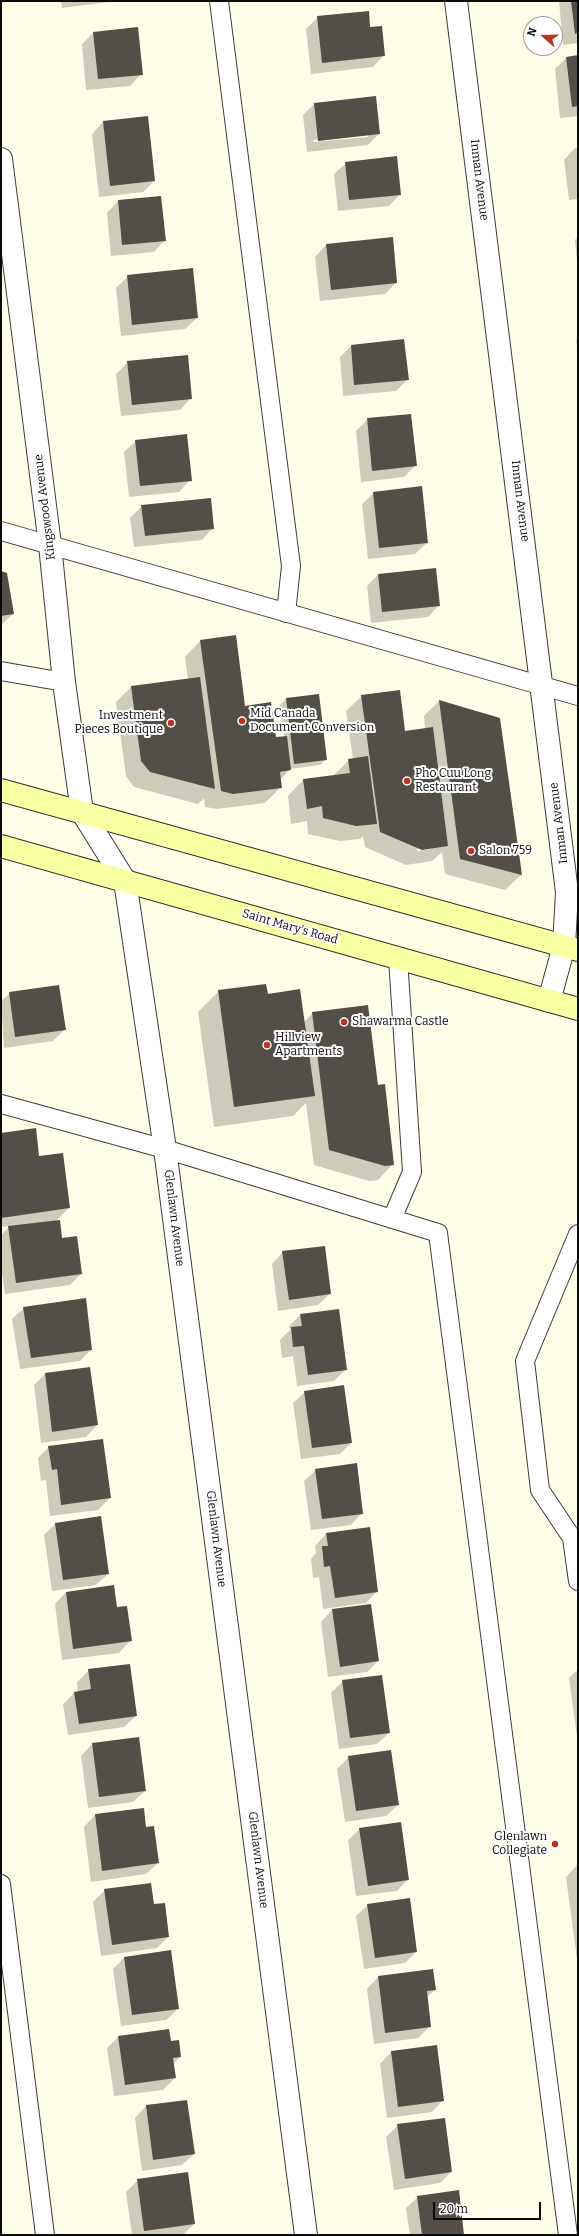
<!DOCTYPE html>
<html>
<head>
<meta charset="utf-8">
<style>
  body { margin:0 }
  #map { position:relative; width:579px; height:2236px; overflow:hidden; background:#ffffe8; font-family:Bitter,serif }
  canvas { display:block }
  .frame { position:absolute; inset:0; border:2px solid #0a0a0a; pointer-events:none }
  .north { position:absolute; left:523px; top:16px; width:40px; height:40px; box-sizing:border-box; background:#fff; border:1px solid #9d9d9d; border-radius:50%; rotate:290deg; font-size:11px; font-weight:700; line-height:16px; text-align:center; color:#0a0a0a }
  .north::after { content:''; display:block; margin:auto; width:14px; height:18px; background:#bb3622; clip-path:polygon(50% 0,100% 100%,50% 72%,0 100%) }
  .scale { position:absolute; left:433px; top:2202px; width:108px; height:18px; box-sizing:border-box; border:2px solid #0a0a0a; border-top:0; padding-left:5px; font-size:12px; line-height:14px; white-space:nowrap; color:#0a0a0a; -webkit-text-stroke:3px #fff; paint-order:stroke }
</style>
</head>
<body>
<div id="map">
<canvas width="579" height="2236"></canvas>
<div class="frame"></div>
<div class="north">N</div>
<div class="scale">20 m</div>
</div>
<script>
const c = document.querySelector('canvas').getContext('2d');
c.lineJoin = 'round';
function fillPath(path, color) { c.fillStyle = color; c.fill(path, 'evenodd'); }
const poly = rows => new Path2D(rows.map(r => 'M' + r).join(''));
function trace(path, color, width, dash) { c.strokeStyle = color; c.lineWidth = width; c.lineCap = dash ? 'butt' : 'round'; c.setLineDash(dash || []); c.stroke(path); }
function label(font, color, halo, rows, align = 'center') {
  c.font = font + ' Bitter,serif'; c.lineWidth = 4; c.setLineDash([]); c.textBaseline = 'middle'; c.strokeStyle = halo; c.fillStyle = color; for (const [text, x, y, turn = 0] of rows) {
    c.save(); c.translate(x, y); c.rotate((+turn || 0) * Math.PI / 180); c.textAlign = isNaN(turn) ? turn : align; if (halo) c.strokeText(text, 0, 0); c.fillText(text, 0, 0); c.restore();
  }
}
const shadow = poly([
  [61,1,118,1,62,8],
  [559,1,578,1,578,43,563,45],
  [318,17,369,28,384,55,373,67,311,74,306,29],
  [137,28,141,74,130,86,86,90,82,44,93,33],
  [578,56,578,116,560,118,555,69,566,58],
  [314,104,379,134,368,145,307,152,303,115],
  [368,135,368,137,313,142,313,140],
  [103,122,154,181,143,192,99,197,92,134],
  [575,148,578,148,578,199,569,200,564,160],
  [346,163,400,194,389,206,338,211,334,174],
  [118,201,165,240,154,252,111,256,107,213],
  [578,236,578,262,577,262,575,240],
  [326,245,396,283,385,294,320,301,315,257],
  [128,276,197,318,185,329,121,336,116,288],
  [578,339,578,352,576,340],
  [351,346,408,379,396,391,343,396,340,357],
  [128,362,191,398,180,410,121,416,116,374],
  [368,419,415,466,404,477,361,482,356,431],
  [136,441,190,480,179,492,129,497,124,452],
  [374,493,427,543,415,554,368,559,362,504],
  [142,506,213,528,202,540,134,547,130,518],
  [1,572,13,614,1,625],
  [379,574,439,605,428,617,371,623,367,586],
  [235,637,244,707,275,738,284,737,280,705,286,699,318,695,326,759,320,765,290,769,280,780,281,787,265,803,217,809,205,807,204,798,198,804,134,787,126,776,116,702,131,687,188,679,185,657,200,641],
  [362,696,404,732,425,729,424,716,439,701,499,719,521,875,505,890,445,874,442,852,432,861,406,865,365,847,363,836,360,839,340,841,308,834,307,821,291,824,288,796,303,780,333,776,349,760,353,759,346,711],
  [432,847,432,849,417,851,417,849],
  [219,991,267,995,304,1022,313,1013,377,1086,393,1164,378,1180,369,1181,314,1165,306,1103,293,1116,214,1127,198,1012],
  [10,993,65,1029,53,1041,4,1048,1,1001],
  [1,1134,38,1158,69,1208,56,1221,61,1239,81,1274,70,1285,5,1294,1,1266,1,1235,10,1226,1,1227],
  [283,1252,330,1294,318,1305,278,1311,272,1264],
  [24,1308,91,1350,80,1361,20,1369,12,1319],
  [300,1315,346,1369,334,1381,297,1386,293,1356,282,1358,280,1340,290,1330,289,1326],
  [89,1368,97,1425,86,1437,41,1443,34,1385,45,1374],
  [305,1392,351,1443,340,1454,301,1459,293,1403],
  [49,1447,110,1498,98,1510,50,1516,46,1480,41,1481,38,1458],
  [316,1470,362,1513,351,1525,311,1530,304,1481],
  [55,1524,108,1574,96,1585,52,1591,44,1535],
  [369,1528,377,1591,366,1603,323,1609,319,1577,313,1578,311,1559,316,1553,315,1546,326,1534],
  [66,1592,117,1608,130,1641,119,1653,62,1660,55,1604],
  [332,1610,378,1661,367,1672,328,1677,321,1622],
  [578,1669,578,1744,569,1678],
  [89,1670,136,1716,124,1727,68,1735,63,1704,75,1692,78,1692,77,1682],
  [343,1681,389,1733,377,1744,339,1749,331,1693],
  [92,1744,145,1791,133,1802,88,1808,81,1756],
  [349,1757,398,1805,386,1816,345,1822,337,1769],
  [95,1815,145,1828,158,1863,146,1874,91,1882,84,1827],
  [360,1829,408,1879,397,1891,356,1896,348,1840],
  [578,1864,578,1967,566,1877],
  [105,1890,153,1905,168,1937,157,1948,101,1956,93,1902],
  [368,1905,416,1952,405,1963,364,1969,356,1916],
  [124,1958,178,2009,166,2020,121,2026,113,1969],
  [378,1977,435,1990,426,1998,430,2026,418,2038,374,2044,367,1989],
  [118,2037,170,2042,180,2057,173,2064,175,2078,163,2090,114,2096,107,2048],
  [391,2052,443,2100,432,2112,387,2118,380,2064],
  [186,2101,194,2154,182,2165,142,2171,135,2118,146,2106],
  [398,2125,451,2172,440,2183,394,2190,386,2137],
  [138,2180,194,2224,183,2235,132,2235,126,2192],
  [418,2197,463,2235,410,2235,406,2208]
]);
const building = poly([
  [571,1,578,1,578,33,575,34],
  [369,11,370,27,382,26,385,56,322,63,317,16],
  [138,27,143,75,98,79,93,32],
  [578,55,578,106,572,107,566,57],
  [376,96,380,134,318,141,314,103],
  [148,116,155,181,110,186,103,121],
  [397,156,401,195,349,200,345,162],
  [161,196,166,241,122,245,118,200],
  [393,237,397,283,331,290,326,244],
  [193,268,198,318,132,325,127,275],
  [404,339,409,380,354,385,351,345],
  [188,355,192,399,132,405,127,361],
  [411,414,417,466,372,471,367,418],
  [187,434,192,481,140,486,135,440],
  [422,486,428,543,379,548,373,492],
  [211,498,214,529,145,536,141,505],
  [436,568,440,606,382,612,378,574],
  [1,571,7,573,14,614,1,616],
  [236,635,245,706,271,702,276,737,287,736,291,770,280,772,282,788,233,794,221,791,200,640],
  [200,677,215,789,150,772,141,761,131,686],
  [400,690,405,731,433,727,448,846,422,850,380,832,361,695],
  [319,694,327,760,294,764,286,698],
  [439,700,500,718,522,875,460,859],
  [368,756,377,824,356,826,323,818,322,806,307,809,303,779,350,773,348,759],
  [266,984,268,994,300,989,315,1096,234,1107,218,990],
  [59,985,66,1030,15,1037,9,992],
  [368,1005,378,1085,385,1084,394,1165,385,1166,329,1150,312,1012],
  [36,1128,39,1156,63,1153,70,1208,1,1218,1,1133],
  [60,1220,62,1238,77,1236,82,1274,16,1283,8,1226],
  [325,1246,331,1294,289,1300,282,1251],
  [86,1298,92,1350,31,1358,23,1307],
  [339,1309,347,1370,308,1375,304,1346,293,1347,291,1327,302,1326,300,1314],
  [90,1367,98,1425,52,1432,45,1373],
  [344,1385,352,1443,312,1448,304,1391],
  [103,1439,111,1498,61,1505,57,1469,52,1470,48,1446],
  [357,1463,363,1514,322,1519,315,1469],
  [101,1516,109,1574,63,1580,55,1523],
  [370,1527,378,1592,335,1598,330,1566,324,1567,322,1546,328,1546,326,1533],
  [114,1585,117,1607,127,1606,132,1641,73,1649,66,1592],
  [371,1604,379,1661,340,1667,332,1609],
  [130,1664,137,1716,79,1724,74,1692,91,1689,88,1669],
  [382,1675,390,1733,350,1738,342,1680],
  [139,1737,146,1791,99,1797,92,1743],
  [391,1750,399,1805,356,1811,348,1756],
  [144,1808,146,1827,154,1826,159,1863,102,1871,95,1814],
  [401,1822,409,1880,368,1886,359,1828],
  [151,1883,154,1904,165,1903,169,1937,112,1945,104,1889],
  [410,1898,417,1952,375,1958,367,1904],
  [171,1950,179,2009,132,2015,124,1957],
  [433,1969,436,1990,427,1991,431,2027,385,2033,378,1976],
  [169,2029,171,2041,179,2040,181,2057,173,2058,176,2078,125,2085,118,2036],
  [437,2045,444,2101,398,2107,391,2051],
  [187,2100,195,2154,153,2160,146,2105],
  [445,2118,452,2172,405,2179,397,2124],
  [188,2172,195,2224,144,2231,137,2179],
  [459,2190,464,2235,422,2235,417,2196]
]);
const service = poly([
  [219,1,291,566,286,613],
  [1,531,578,696],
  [1,671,64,682],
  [1,1104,165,1149,438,1233,568,2235],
  [392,1219,412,1172,398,958],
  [578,1234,525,1361,540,1490,572,1538,578,1581],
  [1,1884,45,2235]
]);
const minor = poly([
  [456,1,567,892,564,946,549,1001],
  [1,159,50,545,64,682,82,812,125,881,165,1149,306,2235]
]);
const secondary = poly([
  [1,790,578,950],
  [1,846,578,1009]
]);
const markers = [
  [242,721,4,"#bb3622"],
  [171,723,4,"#bb3622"],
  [407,781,4,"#bb3622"],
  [471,851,4,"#bb3622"],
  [344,1022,4,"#bb3622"],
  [267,1045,4,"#bb3622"],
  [555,1844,4,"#bb3622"]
];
const streetNames = [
  ["Inman Avenue",479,180,83],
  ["Inman Avenue",520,501,83],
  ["Kingswood Avenue",45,507,-97],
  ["Inman Avenue",559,823,-97],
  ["Saint Mary's Road",290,927,16],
  ["Glenlawn Avenue",174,1218,83],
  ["Glenlawn Avenue",216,1539,83],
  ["Glenlawn Avenue",258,1860,83]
];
const poiNames = [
  ["Mid Canada",250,714],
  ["Document Conversion",250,728],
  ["Investment",163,716,"right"],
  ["Pieces Boutique",163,730,"right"],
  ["Pho Cuu Long",415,774],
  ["Restaurant",415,788],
  ["Salon 759",479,851],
  ["Shawarma Castle",352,1022],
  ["Hillview",275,1038],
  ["Apartments",275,1052],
  ["Glenlawn",547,1837,"right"],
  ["Collegiate",547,1851,"right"]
];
fillPath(shadow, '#0003');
fillPath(building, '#534e47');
trace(service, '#3d3d3d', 20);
trace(minor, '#3d3d3d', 24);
trace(secondary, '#2c2c2c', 24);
trace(service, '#fff', 18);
trace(minor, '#fff', 22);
trace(secondary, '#f9ffa3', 22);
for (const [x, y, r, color] of markers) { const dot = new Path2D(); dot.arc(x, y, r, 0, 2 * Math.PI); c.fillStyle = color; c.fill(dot); trace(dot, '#fff', 1.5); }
label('12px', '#0a0a0a', '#fff', streetNames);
label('12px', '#0a0a0a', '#fff', poiNames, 'left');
</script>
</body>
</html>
